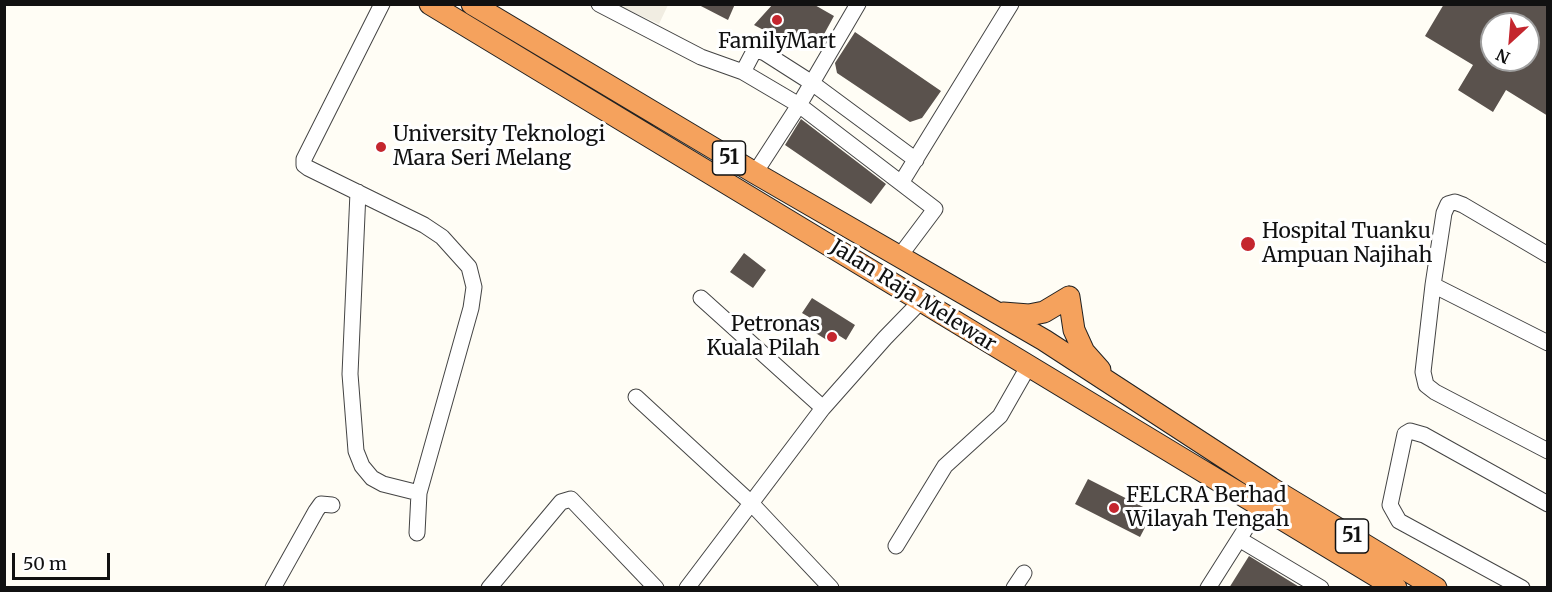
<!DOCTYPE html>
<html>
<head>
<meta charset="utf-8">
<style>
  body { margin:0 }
  #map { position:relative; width:1552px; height:592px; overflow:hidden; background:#fffdf5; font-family:Merriweather,serif }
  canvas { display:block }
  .frame { position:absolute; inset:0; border:6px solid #111; pointer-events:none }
  .north { position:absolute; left:1480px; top:12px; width:60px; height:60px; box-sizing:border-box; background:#fff; border:2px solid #a0a0a0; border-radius:50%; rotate:206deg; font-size:16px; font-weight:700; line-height:24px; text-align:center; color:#111 }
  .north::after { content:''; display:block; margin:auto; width:21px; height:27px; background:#c4262e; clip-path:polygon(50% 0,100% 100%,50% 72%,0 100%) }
  .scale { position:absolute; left:12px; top:553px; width:98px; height:27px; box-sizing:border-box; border:3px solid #111; border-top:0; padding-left:8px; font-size:18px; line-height:21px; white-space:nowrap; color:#111; -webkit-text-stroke:4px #fff; paint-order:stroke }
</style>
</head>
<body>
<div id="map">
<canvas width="1552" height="592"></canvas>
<div class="frame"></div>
<div class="north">N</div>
<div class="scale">50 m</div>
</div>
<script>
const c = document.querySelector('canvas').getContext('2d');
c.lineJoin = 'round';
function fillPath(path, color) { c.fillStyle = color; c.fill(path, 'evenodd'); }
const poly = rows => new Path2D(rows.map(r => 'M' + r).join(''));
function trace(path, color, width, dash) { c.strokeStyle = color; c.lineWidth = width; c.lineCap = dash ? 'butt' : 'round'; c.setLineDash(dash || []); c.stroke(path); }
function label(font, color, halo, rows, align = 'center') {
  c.font = font + ' Merriweather,serif'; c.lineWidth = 6; c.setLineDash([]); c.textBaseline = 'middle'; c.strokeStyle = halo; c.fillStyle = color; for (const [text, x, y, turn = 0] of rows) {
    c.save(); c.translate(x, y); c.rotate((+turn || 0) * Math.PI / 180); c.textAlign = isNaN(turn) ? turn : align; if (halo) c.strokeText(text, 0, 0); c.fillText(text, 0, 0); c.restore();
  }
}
const plaza = poly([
  [617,5,668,5,659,24]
]);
const building = poly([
  [697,4,735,4,728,20],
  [773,4,813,4,834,16,817,47,802,50,754,25],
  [1444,4,1548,4,1548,116,1506,90,1493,112,1458,90,1473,65,1425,36],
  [1492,24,1528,24,1528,60,1492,60],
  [855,32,941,91,922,118,910,122,837,73,835,63],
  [801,119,886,184,871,204,785,145],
  [744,253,766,270,753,288,730,272],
  [812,298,855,325,846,340,835,333,830,342,814,332,819,323,802,313],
  [1088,479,1153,512,1140,537,1075,504],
  [1249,556,1301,588,1229,588]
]);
const minor = poly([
  [382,4,304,159,304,165,308,168,424,225,442,237,469,267,474,287,471,308,419,493,417,533],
  [599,4,701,57,743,72,799,105,935,209,899,257],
  [743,72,753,53,759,51,765,53,812,83,916,160],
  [755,173,799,105,858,4],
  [901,183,1011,4],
  [358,192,350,374,356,451,362,466,372,478,383,484,419,493],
  [1548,255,1463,205,1455,202,1448,204,1444,213,1433,285,1423,372,1426,385,1435,392,1548,451],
  [1433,285,1548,343],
  [701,298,823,408],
  [636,397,751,503,831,588],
  [1239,539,1321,588],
  [896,546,945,466,1000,416,1028,367],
  [273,588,316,511,321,504,332,505],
  [489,588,561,502,571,499,656,588],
  [687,588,823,408,885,338,921,301],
  [1014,588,1024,573],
  [1208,588,1265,498],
  [1522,588,1399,521,1390,505,1405,434,1410,431,1424,435,1548,504]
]);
const highway = poly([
  [430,4,1396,588],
  [472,4,755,173,1044,340,1271,488,1436,588],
  [1069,297,1074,330,1084,352,1100,370],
  [1003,313,1029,315,1044,312,1069,297]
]);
const markers = [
  [777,20,6,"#c4262e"],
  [381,147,6,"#c4262e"],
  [1248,244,8,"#c4262e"],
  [832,337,6,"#c4262e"],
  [1114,508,6,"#c4262e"]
];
const shields = [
  [729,158,33],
  [1352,536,33]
];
const shieldNames = [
  ["51",729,158],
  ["51",1352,536]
];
const poiNames = [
  ["FamilyMart",777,42,"center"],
  ["University Teknologi",393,135],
  ["Mara Seri Melang",393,159],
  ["Hospital Tuanku",1262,232],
  ["Ampuan Najihah",1262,256],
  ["Petronas",820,325,"right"],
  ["Kuala Pilah",820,349,"right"],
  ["FELCRA Berhad",1126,496],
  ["Wilayah Tengah",1126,520]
];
const streetNames = [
  ["Jalan Raja Melewar",913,296,32]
];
fillPath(plaza, '#f1ede2');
fillPath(building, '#5a524d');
trace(minor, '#444', 17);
trace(highway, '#222', 23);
trace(minor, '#fff', 15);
trace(highway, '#f5a25d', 21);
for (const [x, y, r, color] of markers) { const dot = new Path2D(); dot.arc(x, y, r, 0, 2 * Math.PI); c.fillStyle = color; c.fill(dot); trace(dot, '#fff', 2); }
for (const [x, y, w] of shields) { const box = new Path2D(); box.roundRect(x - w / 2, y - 17, w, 34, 4.5); c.fillStyle = '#fff'; c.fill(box); trace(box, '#111', 1.5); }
label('bold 20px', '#111', null, shieldNames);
label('21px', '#111', '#fff', poiNames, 'left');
label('21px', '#111', '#fff', streetNames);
</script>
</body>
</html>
